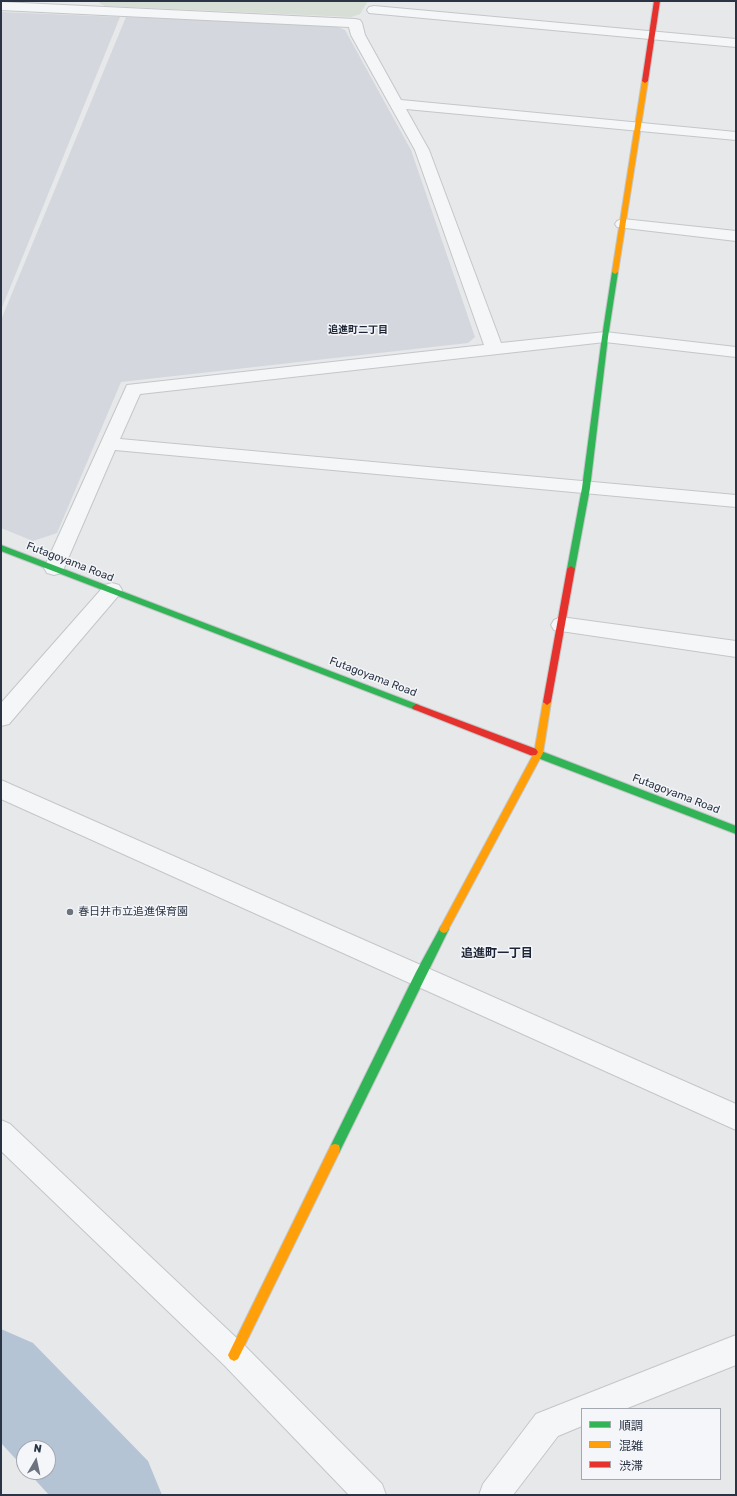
<!DOCTYPE html>
<html>
<head>
<meta charset="utf-8">
<style>
  body { margin:0 }
  #map { position:relative; width:737px; height:1496px; overflow:hidden; background:#e6e8ea; font-family:Rubik,"Noto Sans JP",sans-serif }
  canvas { display:block }
  .frame { position:absolute; inset:0; border:2px solid #2b3445; pointer-events:none }
  .legend { position:absolute; left:581px; top:1408px; width:140px; height:72px; box-sizing:border-box; background:#f4f6f9; border:1px solid #a4a8b1; margin:0; padding:5px 7px; list-style:none; font-size:12px; color:#2b3445 }
  .legend li { display:flex; align-items:center; gap:8px; height:20px }
  .legend b { width:20px; border:1px solid #a4a8b1 }
  .north { position:absolute; left:16px; top:1440px; width:40px; height:40px; box-sizing:border-box; background:#f4f6f9; border:1px solid #a4a8b1; border-radius:50%; rotate:9deg; font-size:11px; font-weight:700; line-height:16px; text-align:center; color:#2b3445 }
  .north::after { content:''; display:block; margin:auto; width:14px; height:18px; background:#6c737f; clip-path:polygon(50% 0,100% 100%,50% 72%,0 100%) }
</style>
</head>
<body>
<div id="map">
<canvas width="737" height="1496"></canvas>
<div class="frame"></div>
<ul class="legend">
<li><b style="height:5px;background:#30b455"></b>順調</li>
<li><b style="height:5px;background:#ff9f0a"></b>混雑</li>
<li><b style="height:5px;background:#e5322d"></b>渋滞</li>
</ul>
<div class="north">N</div>
</div>
<script>
const c = document.querySelector('canvas').getContext('2d');
c.lineJoin = 'round';
function fillPath(path, color) { c.fillStyle = color; c.fill(path, 'evenodd'); }
const poly = rows => new Path2D(rows.map(r => 'M' + r).join(''));
function trace(path, color, width, dash) { c.strokeStyle = color; c.lineWidth = width; c.lineCap = dash ? 'butt' : 'round'; c.setLineDash(dash || []); c.stroke(path); }
function label(font, color, halo, rows, align = 'center') {
  c.font = font + ' Rubik,"Noto Sans JP",sans-serif'; c.lineWidth = 3; c.setLineDash([]); c.textBaseline = 'middle'; c.strokeStyle = halo; c.fillStyle = color; for (const [text, x, y, turn = 0] of rows) {
    c.save(); c.translate(x, y); c.rotate((+turn || 0) * Math.PI / 180); c.textAlign = isNaN(turn) ? turn : align; if (halo) c.strokeText(text, 0, 0); c.fillText(text, 0, 0); c.restore();
  }
}
const built = poly([
  [1,12,120,17,1,310],
  [126,17,335,26,345,30,411,150,475,337,468,343,121,382,57,533,33,541,1,528,1,320]
]);
const green = poly([
  [100,1,368,1,360,14,351,17,105,6,99,3]
]);
const river = poly([
  [1,1329,33,1343,148,1461,162,1495,49,1495,28,1472,48,1472,48,1448,24,1448,24,1468,1,1443,1,1329]
]);
const street = poly([
  [1,2,355,19,360,20,362,23,365,35,401,100,736,132,736,140,406,109,429,150,501,343,605,332,736,347,736,357,605,342,140,394,120,439,736,495,736,507,115,450,64,568,61,573,54,575,47,573,44,568,127,385,484,345,415,150,351,35,349,27,1,10,1,2],
  [374,6,736,39,736,47,369,13,367,10,369,7,374,6],
  [623,219,736,231,736,241,617,227,615,224,617,221,623,219],
  [112,583,119,585,122,590,119,595,9,724,1,726,1,703,105,585,112,583],
  [561,617,736,641,736,657,554,630,551,625,554,620,561,617],
  [1,780,736,1104,736,1130,1,799,1,780],
  [1,1120,10,1124,244,1345,382,1484,386,1495,349,1495,224,1365,1,1151,1,1120],
  [736,1335,736,1365,625,1409,582,1409,582,1426,558,1436,513,1495,479,1495,483,1484,536,1414,736,1335]
]);
const fast = poly([
  [615,270,618,272,608,337,590,488,575,569,571,572,567,569,582,488,602,337,612,272,615,270],
  [1,545,419,705,420,707,416,710,413,709,1,551,1,545],
  [533,748,736,826,736,834,530,755,528,752,530,749,533,748],
  [444,925,447,926,449,929,339,1153,335,1154,331,1153,330,1149,331,1145,416,972,441,926,444,925]
]);
const slow = poly([
  [645,79,648,81,618,272,615,274,612,272,642,81,645,79],
  [547,699,551,702,543,753,447,932,444,933,441,932,439,929,441,926,534,753,543,702,547,699],
  [335,1144,339,1145,340,1149,339,1153,238,1359,234,1361,230,1359,228,1355,230,1351,331,1145,335,1144]
]);
const jam = poly([
  [654,1,660,1,648,81,645,83,642,81,654,1],
  [571,566,575,569,551,702,547,705,543,702,567,569,571,566],
  [416,704,536,749,538,752,536,755,530,755,413,709,412,707,416,704]
]);
const markers = [
  [70,912,4,"#6c737f"]
];
const farNeighbourhoodnames = [
  ["追進町二丁目",358,330]
];
const streetNames = [
  ["Futagoyama Road",70,562,21],
  ["Futagoyama Road",373,677,21],
  ["Futagoyama Road",676,794,21]
];
const poiNames = [
  ["春日井市立追進保育園",78,912]
];
const neighbourhoodNames = [
  ["追進町一丁目",497,954]
];
fillPath(built, '#d4d7dd');
fillPath(green, '#d6ded6');
fillPath(river, '#b4c4d5');
trace(street, '#c4c6c8', 2);
trace(fast, '#c4c6c8', 2);
trace(slow, '#c4c6c8', 2);
trace(jam, '#c4c6c8', 2);
fillPath(street, '#f5f6f7');
fillPath(fast, '#30b455');
fillPath(slow, '#ff9f0a');
fillPath(jam, '#e5322d');
for (const [x, y, r, color] of markers) { const dot = new Path2D(); dot.arc(x, y, r, 0, 2 * Math.PI); c.fillStyle = color; c.fill(dot); trace(dot, '#f4f6f9', 1.5); }
label('bold 10px', '#1d2536', '#f4f6f9', farNeighbourhoodnames);
label('11px', '#2b3445', '#f4f6f9', streetNames);
label('11px', '#2b3445', '#f4f6f9', poiNames, 'left');
label('bold 12px', '#1d2536', '#f4f6f9', neighbourhoodNames);
</script>
</body>
</html>
